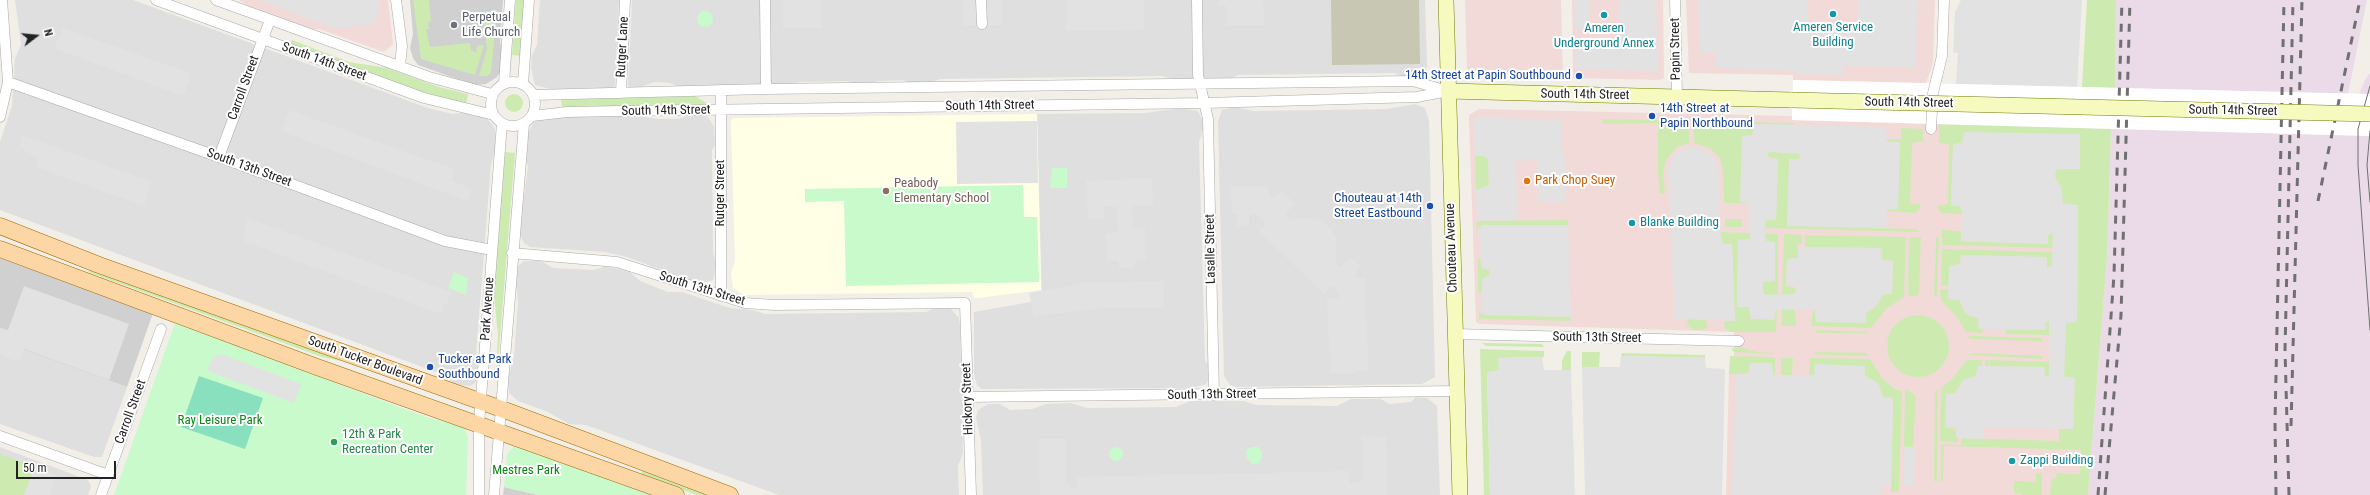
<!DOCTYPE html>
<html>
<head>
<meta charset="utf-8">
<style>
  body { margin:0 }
  #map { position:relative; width:2370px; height:495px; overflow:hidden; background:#f2efe9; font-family:"Roboto Condensed",sans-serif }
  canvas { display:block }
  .north { position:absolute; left:16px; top:16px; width:40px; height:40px; -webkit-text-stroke:3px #fff; paint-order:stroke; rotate:74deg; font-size:11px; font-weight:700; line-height:16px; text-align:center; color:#222 }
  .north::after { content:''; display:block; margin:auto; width:14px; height:18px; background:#222; clip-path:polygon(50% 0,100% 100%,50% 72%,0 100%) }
  .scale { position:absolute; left:16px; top:461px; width:100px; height:18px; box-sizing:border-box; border:2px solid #222; border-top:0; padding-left:5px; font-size:12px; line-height:14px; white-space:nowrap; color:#222; -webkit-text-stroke:3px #fff; paint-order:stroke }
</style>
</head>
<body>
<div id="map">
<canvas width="2370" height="495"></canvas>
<div class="north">N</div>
<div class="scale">50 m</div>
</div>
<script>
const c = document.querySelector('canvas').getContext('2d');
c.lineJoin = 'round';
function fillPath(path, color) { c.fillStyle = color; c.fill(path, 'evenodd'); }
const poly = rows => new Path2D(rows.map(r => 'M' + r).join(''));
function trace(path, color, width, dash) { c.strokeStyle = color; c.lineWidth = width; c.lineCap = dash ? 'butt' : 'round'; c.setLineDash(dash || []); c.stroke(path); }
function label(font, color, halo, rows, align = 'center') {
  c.font = font + ' "Roboto Condensed",sans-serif'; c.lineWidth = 4; c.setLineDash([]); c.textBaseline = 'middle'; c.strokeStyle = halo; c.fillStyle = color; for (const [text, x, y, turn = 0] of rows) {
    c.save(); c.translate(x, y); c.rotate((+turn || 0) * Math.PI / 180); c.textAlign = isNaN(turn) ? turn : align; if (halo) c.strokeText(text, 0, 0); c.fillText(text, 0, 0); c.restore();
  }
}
const residential = poly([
  [15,0,133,0,428,108,453,114,463,113,487,118,495,129,495,152,491,164,476,354,478,370,476,381,474,384,469,386,454,384,441,374,0,210,0,142,12,106,15,59,21,44],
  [540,0,619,0,615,85,613,88,550,89,535,85,531,67,532,55,537,45],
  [632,0,1425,0,1427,65,1426,71,1419,76,1404,77,1394,73,1238,75,1230,79,1173,79,1162,76,940,79,928,83,912,84,903,80,879,81,860,85,848,81,799,82,791,85,679,87,670,83,654,82,641,87,630,88,628,85],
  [1415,104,1425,108,1429,121,1435,377,1422,384,1235,387,1230,385,1224,376,1218,121,1222,110,1233,107,1254,111,1387,109],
  [1182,108,1198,111,1203,122,1203,130,1199,142,1205,361,1209,365,1209,379,1206,384,1191,388,982,389,977,385,974,374,974,312,1042,300,1037,114,1144,113],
  [691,115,707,116,714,126,715,145,712,150,713,251,716,265,713,280,701,283,692,281,627,257,605,252,530,247,524,243,519,232,528,167,525,153,527,134,535,121,550,116,638,116,658,119,677,119],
  [524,261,541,261,553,268,594,270,606,266,630,272,640,281,668,292,682,292,730,308,753,310,765,314,926,312,937,307,950,308,959,318,960,326,963,453,958,466,959,495,779,495,586,425,569,424,548,412,518,401,509,393,508,378,514,357,518,300,515,276,518,266],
  [0,341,127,387,102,457,94,457,0,424],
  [1416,397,1427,398,1437,406,1440,495,983,495,981,440,976,418,978,410,988,404,1000,404,1010,410,1032,409,1046,404,1071,403,1087,408,1176,407,1190,401,1244,401,1256,405,1337,406,1351,399,1381,399,1389,404,1411,402],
  [0,447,88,480,91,486,88,495,0,495]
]);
const commercial = poly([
  [239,0,388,0,393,44,384,52,319,29,309,29,250,7],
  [1465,0,1561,0,1563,76,1470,74,1467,68],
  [1572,0,1663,0,1664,78,1659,80,1573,78],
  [1686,0,1935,0,1933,63,1926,83,1793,80,1793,75,1689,73],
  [1479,109,1792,116,1792,120,2111,129,2088,495,1726,495,1729,370,1734,361,1734,332,1480,324,1476,322,1469,119,1469,115]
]);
const industrial = poly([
  [2116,0,2367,0,2348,94,2115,88],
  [2370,73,2370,94,2359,94,2365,80],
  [2111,129,2370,136,2370,495,2088,495,2107,258]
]);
const education = poly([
  [1037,114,1041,290,978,298,974,298,972,292,744,295,733,288,731,274,735,261,731,121,733,118]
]);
const religious = poly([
  [410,0,503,0,500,43,503,52,500,72,497,77,486,84,474,85,418,65,413,58,410,48,413,34],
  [0,258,153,313,127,387,0,341],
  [504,487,538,495,503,495]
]);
const construction = poly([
  [1331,0,1419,0,1420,64,1332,65]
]);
const grass = poly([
  [413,0,429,0,431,21,428,22,429,29,426,29,430,47,470,43,471,50,476,53,477,46,484,45,475,75,421,59],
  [516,0,527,0,523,56,512,55],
  [2087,0,2116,0,2115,88,2082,87],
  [497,10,491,73,487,76,479,76,487,49,483,12],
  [292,40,349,62,387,68,439,87,468,94,466,105,419,91,349,66,290,43],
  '505 103a9 9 0 1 1 18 0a9 9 0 1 1-18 0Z',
  [695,96,710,105,562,107,561,98],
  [1602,119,1689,121,1689,143,1677,147,1666,160,1663,172,1665,193,1660,193,1658,172,1658,123,1603,124],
  [1694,121,1793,123,1793,125,1754,124,1740,201,1750,203,1726,203,1724,202,1723,171,1720,158,1710,148,1694,143],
  [1939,124,2111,129,2107,258,2088,495,2050,495,2051,482,2053,478,2056,478,2057,473,2080,474,2081,450,1944,446,1943,481,1941,481,1941,444,1961,445,1962,438,2059,441,2059,429,2073,429,2075,378,2065,377,2064,375,2066,323,2077,321,2078,205,2063,204,2061,187,2055,177,2056,169,1964,141,1962,143,1953,144,1951,205,1960,206,1962,214,1941,213,1937,206,1948,204,1949,144,1939,143],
  [1901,128,1923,129,1923,141,1912,143,1910,203,1919,204,1921,208,1915,213,1886,211,1888,209,1898,209,1899,142,1888,142,1886,139,1901,139],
  [505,152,515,153,497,374,496,372,498,335,494,296],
  [1767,152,1798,153,1801,156,1798,159,1789,159,1788,226,1916,229,1921,232,1765,228,1766,220,1776,219,1778,159,1767,157],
  [1475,156,1484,156,1488,159,1489,186,1476,190],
  [1725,219,1742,219,1742,227,1725,227],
  [1568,220,1568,225,1482,225,1476,231,1477,221],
  [1942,230,1959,231,1962,232,1961,241,2047,244,2048,235,2051,233,2053,235,2052,248,1942,245],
  [1720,232,1750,233,1750,239,1738,240,1737,307,1749,307,1751,319,1777,309,1776,332,1730,332,1724,327,1725,321,1735,321,1732,244,1723,244],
  [1765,233,1778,234,1778,295,1765,295,1763,293,1763,282,1774,281,1775,243,1766,241],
  [1784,234,1802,235,1802,244,1798,244,1798,258,1787,259,1786,286,1796,288,1794,296,1782,295],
  [1805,235,1906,237,1904,297,1887,308,1871,328,1811,326,1813,310,1815,311,1816,321,1866,313,1874,308,1882,295,1892,293,1893,261,1882,260,1880,248,1805,247],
  [1909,237,1921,237,1919,291,1917,296,1908,296],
  [1936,237,1939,237,1937,296,1934,296],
  [1942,249,2053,252,2052,266,2047,268,2047,257,1961,255,1960,264,1949,266,1949,286,1941,285],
  [1478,258,1480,258,1481,265,1485,269,1489,270,1490,276,1482,279,1482,292,1478,293],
  [89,270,342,358,341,361,322,357,88,272],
  [1940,289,1949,289,1948,299,1959,300,1969,316,1978,318,1979,328,1983,329,1983,333,1966,332,1957,317,1941,301],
  [1782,309,1794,310,1795,312,1796,326,1782,326],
  [1479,312,1485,315,1571,317,1570,321,1479,319],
  '1887 346a31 31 0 1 1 62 0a31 31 0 1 1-62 0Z',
  [1688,319,1706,320,1708,327,1702,330,1692,330,1687,324],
  [2046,321,2050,322,2050,335,2006,334,2006,329,2045,330],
  [1813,330,1868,332,1868,333,1819,333],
  [1969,336,2042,338,2042,341,1971,339,1968,338],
  [1482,343,1542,344,1544,347,1486,346],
  [1739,347,1757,352,1775,353,1775,354,1734,352,1731,349],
  [1480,349,1544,351,1544,357,1499,358,1499,370,1487,373,1490,495,1484,495],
  [1567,351,1571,351,1571,370,1562,370,1562,360],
  [1582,352,1600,352,1599,367,1582,367],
  [1817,352,1865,353,1868,354,1867,356,1811,354],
  [1622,353,1705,355,1705,358,1621,356],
  [1975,353,2042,356,2042,359,1967,355],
  [1730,356,1775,357,1775,375,1750,363,1748,374,1729,374],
  [1781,358,1793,358,1792,375,1781,375],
  [1810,358,1870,359,1882,378,1893,388,1902,391,1899,492,1891,492,1893,398,1883,397,1878,383,1865,376,1865,366,1815,365,1814,375,1809,376],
  [1967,360,1982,360,1982,366,1978,366,1976,376,1963,380,1954,394,1945,427,1956,429,1956,438,1958,438,1958,442,1940,441,1941,388,1951,380],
  [1985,360,2049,362,2049,376,2045,378,2044,367,1985,366],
  [1938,387,1937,481,1934,481,1935,394],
  [1905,389,1914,394,1916,398,1913,447,1904,447],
  [0,454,35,467,24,495,0,495],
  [642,471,657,475,714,495,697,495,642,475],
  [2036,473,2042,473,2042,495,2021,495,2021,493,2014,493,2014,481,2036,482]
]);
const park = poly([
  '697 19a8 8 0 1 1 16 0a8 8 0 1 1-16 0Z',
  [1052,168,1067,168,1067,188,1050,188],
  [1023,185,1024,217,1037,217,1039,282,846,286,844,201,805,202,805,189],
  [454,272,468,278,466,295,448,288],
  [175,323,426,417,464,427,468,438,466,495,114,495],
  [517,446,651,495,538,495,504,487,507,454,513,447],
  '1109 454a7 7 0 1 1 14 0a7 7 0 1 1-14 0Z',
  [1252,447,1258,447,1262,451,1262,457,1259,463,1252,464,1247,458,1246,450]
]);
const pitch = poly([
  [199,376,263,398,245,449,181,427]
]);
const parking = poly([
  [259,0,378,0,379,13,375,14,375,23,336,29],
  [782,0,821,0,822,28,783,28],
  [963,0,1002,0,1002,25,963,26],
  [1066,0,1144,0,1144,30,1066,31],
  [1218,0,1263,0,1264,25,1226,25,1226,6,1218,6],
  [1574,0,1589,0,1589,29,1575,29],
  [1619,0,1656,0,1658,71,1576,69,1575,45,1620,44],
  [1698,0,1808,0,1807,29,1858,30,1859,0,1917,0,1916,67,1843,66,1843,75,1801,74,1788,70,1716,68,1716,52,1702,53,1700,51],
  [1961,0,2082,0,2077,87,1956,84,1958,53,1953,52,1955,12],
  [63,28,192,74,183,96,54,48],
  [289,110,456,170,452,181,472,189,467,201,281,131],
  [1476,117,1561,120,1561,150,1565,155,1566,202,1538,202,1537,160,1516,161,1518,220,1477,221,1476,190,1489,185,1488,159,1484,156,1475,156,1474,120],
  [1037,121,1038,183,957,184,956,122],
  [1754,124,1886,127,1887,142,1900,142,1898,209,1887,210,1886,228,1787,226,1789,159,1800,159,1800,154,1770,152,1767,155,1770,159,1778,159,1776,220,1768,219,1765,222,1765,241,1775,242,1775,281,1763,282,1763,293,1765,295,1796,294,1795,286,1786,286,1787,259,1798,258,1798,247,1881,248,1882,260,1893,261,1892,294,1883,294,1878,304,1866,313,1866,323,1816,322,1815,310,1776,309,1774,320,1751,319,1749,307,1737,307,1738,240,1750,239,1750,203,1740,202,1742,136,1753,135],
  [1964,132,2080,134,2080,169,2057,169,2054,173,2056,180,2061,187,2063,204,2078,205,2077,322,2066,323,2064,375,2065,377,2075,378,2073,429,1984,427,1983,439,1956,438,1956,428,1945,427,1946,394,1956,393,1963,380,1976,376,1978,366,2044,367,2045,377,2049,376,2049,321,2045,322,2045,330,1979,329,1978,318,1965,313,1959,300,1948,299,1949,266,1960,264,1961,255,2047,257,2047,268,2052,266,2053,235,2051,233,2048,235,2048,244,1961,241,1962,208,1960,206,1951,206,1953,144,1962,143],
  [22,135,152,182,144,206,36,167,38,158,19,147],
  [1690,147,1705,150,1716,161,1718,167,1721,241,1723,244,1732,244,1735,321,1674,319,1668,166,1676,153],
  [1152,178,1153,205,1132,206,1133,227,1145,228,1146,261,1136,260,1134,268,1119,268,1118,261,1107,261,1106,234,1118,232,1117,207,1104,207,1104,218,1088,219,1086,181],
  [1231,186,1268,186,1269,194,1272,198,1282,191,1295,203,1286,214,1288,218,1293,220,1307,218,1321,220,1331,228,1336,237,1336,261,1340,267,1352,257,1360,265,1355,275,1357,278,1366,277,1368,370,1359,371,1356,373,1330,373,1327,299,1339,299,1339,293,1335,287,1332,286,1324,294,1258,231,1265,224,1265,221,1255,213,1249,215,1249,226,1237,226,1237,215,1232,213],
  [248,218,451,292,447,304,444,304,441,314,243,241,246,231,244,229],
  [1482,225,1568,225,1571,317,1485,315,1482,312,1482,279,1490,275,1489,270,1482,268,1481,265,1480,230],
  [1164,281,1164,308,1105,308,1034,316,1029,293,1085,283],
  [24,286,129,324,109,380,24,349,19,362,0,355,0,328,8,330],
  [221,354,301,384,294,403,208,371,212,358],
  [1621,356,1705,358,1706,368,1725,369,1722,495,1585,495,1582,367,1620,367],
  [1542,357,1544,370,1571,370,1575,495,1490,495,1487,372,1499,370,1498,358],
  [1750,363,1772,363,1773,375,1809,376,1814,375,1815,364,1865,366,1865,376,1878,383,1883,397,1893,398,1891,486,1882,486,1880,495,1732,495,1736,374,1750,373],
  [1361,436,1386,437,1387,495,1040,495,1038,439,1066,439,1066,483,1077,489,1077,477,1350,471,1350,483,1356,483,1362,479],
  [1904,447,1915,447,1914,486,1903,486],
  [35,467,57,475,50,495,24,495]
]);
const pier = poly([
  [1793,80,2370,94,2370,136,1792,120]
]);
const minor = poly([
  [156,0,424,98,494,115],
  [216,0,429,77,492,94],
  [396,0,402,46,400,66],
  [765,0,766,89],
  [981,0,982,24],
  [1197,0,1198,75,1208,119,1214,395],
  [1675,0,1677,97],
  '491 104a22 22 0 1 1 44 0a22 22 0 1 1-44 0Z',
  [8,82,230,161,445,241,492,250],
  [504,83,510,0],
  [523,84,529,0],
  [721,90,721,296],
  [621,93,625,0],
  [533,95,766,89,1413,81,1448,91],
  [532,116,567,112,620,111,1205,103,1417,97,1448,91],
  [0,117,8,82,2,0],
  [1931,129,1933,93,1942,56,1944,0],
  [219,157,270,20],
  [512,253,617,262,745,303,774,305,965,303,971,495],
  [1455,334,1739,341],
  [968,397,1456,391],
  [0,436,108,475],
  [101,495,161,329],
  [479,495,479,424,502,123],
  [494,495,524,124]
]);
const secondary = poly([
  [1446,0,1460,495],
  [1448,91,1792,100]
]);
const primary = poly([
  [0,226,99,265,510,412,730,495],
  [0,249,317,367,676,495]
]);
const tram = poly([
  [2370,86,2358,129,2358,165,2370,330],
  [2370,131,2367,165,2370,202]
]);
const rail = poly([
  [2318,201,2360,0],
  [2291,426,2302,0],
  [2098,495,2114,275,2122,0],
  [2105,495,2121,315,2130,0],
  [2276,495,2275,422,2284,0],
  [2289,495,2285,350,2293,0]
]);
const secondaryBridge = poly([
  [1792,100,2370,114]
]);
const markers = [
  [1833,14,4,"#0f9aa8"],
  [1604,15,4,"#0f9aa8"],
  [454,25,4,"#6b7280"],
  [1579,76,4,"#1a4fb4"],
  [1652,116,4,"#1a4fb4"],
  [1527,181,4,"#e8710a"],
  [886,191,4,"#8d6e63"],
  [1430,206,4,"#1a4fb4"],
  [1632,223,4,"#0f9aa8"],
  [430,367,4,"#1a4fb4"],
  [334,442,4,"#2e9e5b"],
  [2012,461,4,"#0f9aa8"]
];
const worshipNames = [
  ["Perpetual",462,18],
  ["Life Church",462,33]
];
const cultureNames = [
  ["Ameren Service",1833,28],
  ["Building",1833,43],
  ["Ameren",1604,29],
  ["Underground Annex",1604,44],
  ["Blanke Building",1640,223,"left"],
  ["Zappi Building",2020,461,"left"]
];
const streetNames = [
  ["Rutger Lane",623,47,-87],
  ["Papin Street",1676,49,-91],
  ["South 14th Street",324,62,20],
  ["Carroll Street",244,88,-70],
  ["South 14th Street",1585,95,1],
  ["South 14th Street",1909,103,1],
  ["South 14th Street",990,106,-1],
  ["South 14th Street",666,111,-1],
  ["South 14th Street",2233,111,1],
  ["South 13th Street",249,168,20],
  ["Rutger Street",721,193,-90],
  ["Chouteau Avenue",1452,248,-92],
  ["Lasalle Street",1211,249,-91],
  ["South 13th Street",702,289,17],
  ["Park Avenue",488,309,-86],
  ["South 13th Street",1597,338,1],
  ["South Tucker Boulevard",365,361,20],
  ["South 13th Street",1212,395,-1],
  ["Hickory Street",968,399,-92],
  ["Carroll Street",131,412,-70]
];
const transitNames = [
  ["14th Street at Papin Southbound",1571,76],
  ["14th Street at",1660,109,"left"],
  ["Papin Northbound",1660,124,"left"],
  ["Chouteau at 14th",1422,199],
  ["Street Eastbound",1422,214],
  ["Tucker at Park",438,360,"left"],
  ["Southbound",438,375,"left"]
];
const foodNames = [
  ["Park Chop Suey",1535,181]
];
const educationNames = [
  ["Peabody",894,184],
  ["Elementary School",894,199]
];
const parkNames = [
  ["Ray Leisure Park",220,421],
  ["Mestres Park",526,471]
];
const leisureNames = [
  ["12th & Park",342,435],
  ["Recreation Center",342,450]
];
fillPath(residential, '#e0dfdf');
fillPath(commercial, '#f2dad9');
fillPath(industrial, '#ebdbe8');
fillPath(education, '#ffffe5');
fillPath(religious, '#d0d0d0');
fillPath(construction, '#c7c7b4');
fillPath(grass, '#cdebb0');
fillPath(park, '#c8facc');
fillPath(pitch, '#88e0be');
fillPath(parking, '#e2e2e2');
fillPath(pier, '#fff');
trace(minor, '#a9a9a9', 11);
trace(secondary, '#707d05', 16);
trace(primary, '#a06b00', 17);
trace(minor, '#fff', 10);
trace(secondary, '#f7fabf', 15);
trace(primary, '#fcd6a4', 16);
trace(tram, '#707070', 1);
trace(rail, '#707070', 3, [8, 8]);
trace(secondaryBridge, '#707d05', 16, []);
trace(secondaryBridge, '#f7fabf', 15);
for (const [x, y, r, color] of markers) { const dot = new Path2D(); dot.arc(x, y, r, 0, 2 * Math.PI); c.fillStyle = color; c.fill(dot); trace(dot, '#fff', 1.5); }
label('13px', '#5b616d', '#fff', worshipNames, 'left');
label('13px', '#0d838f', '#fff', cultureNames);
label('13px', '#222', '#fff', streetNames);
label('13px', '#164399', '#fff', transitNames, 'right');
label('13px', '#c56008', '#fff', foodNames, 'left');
label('13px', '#785e54', '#fff', educationNames, 'left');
label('13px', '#0c8416', '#fff', parkNames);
label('13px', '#27864d', '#fff', leisureNames, 'left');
</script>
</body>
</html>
